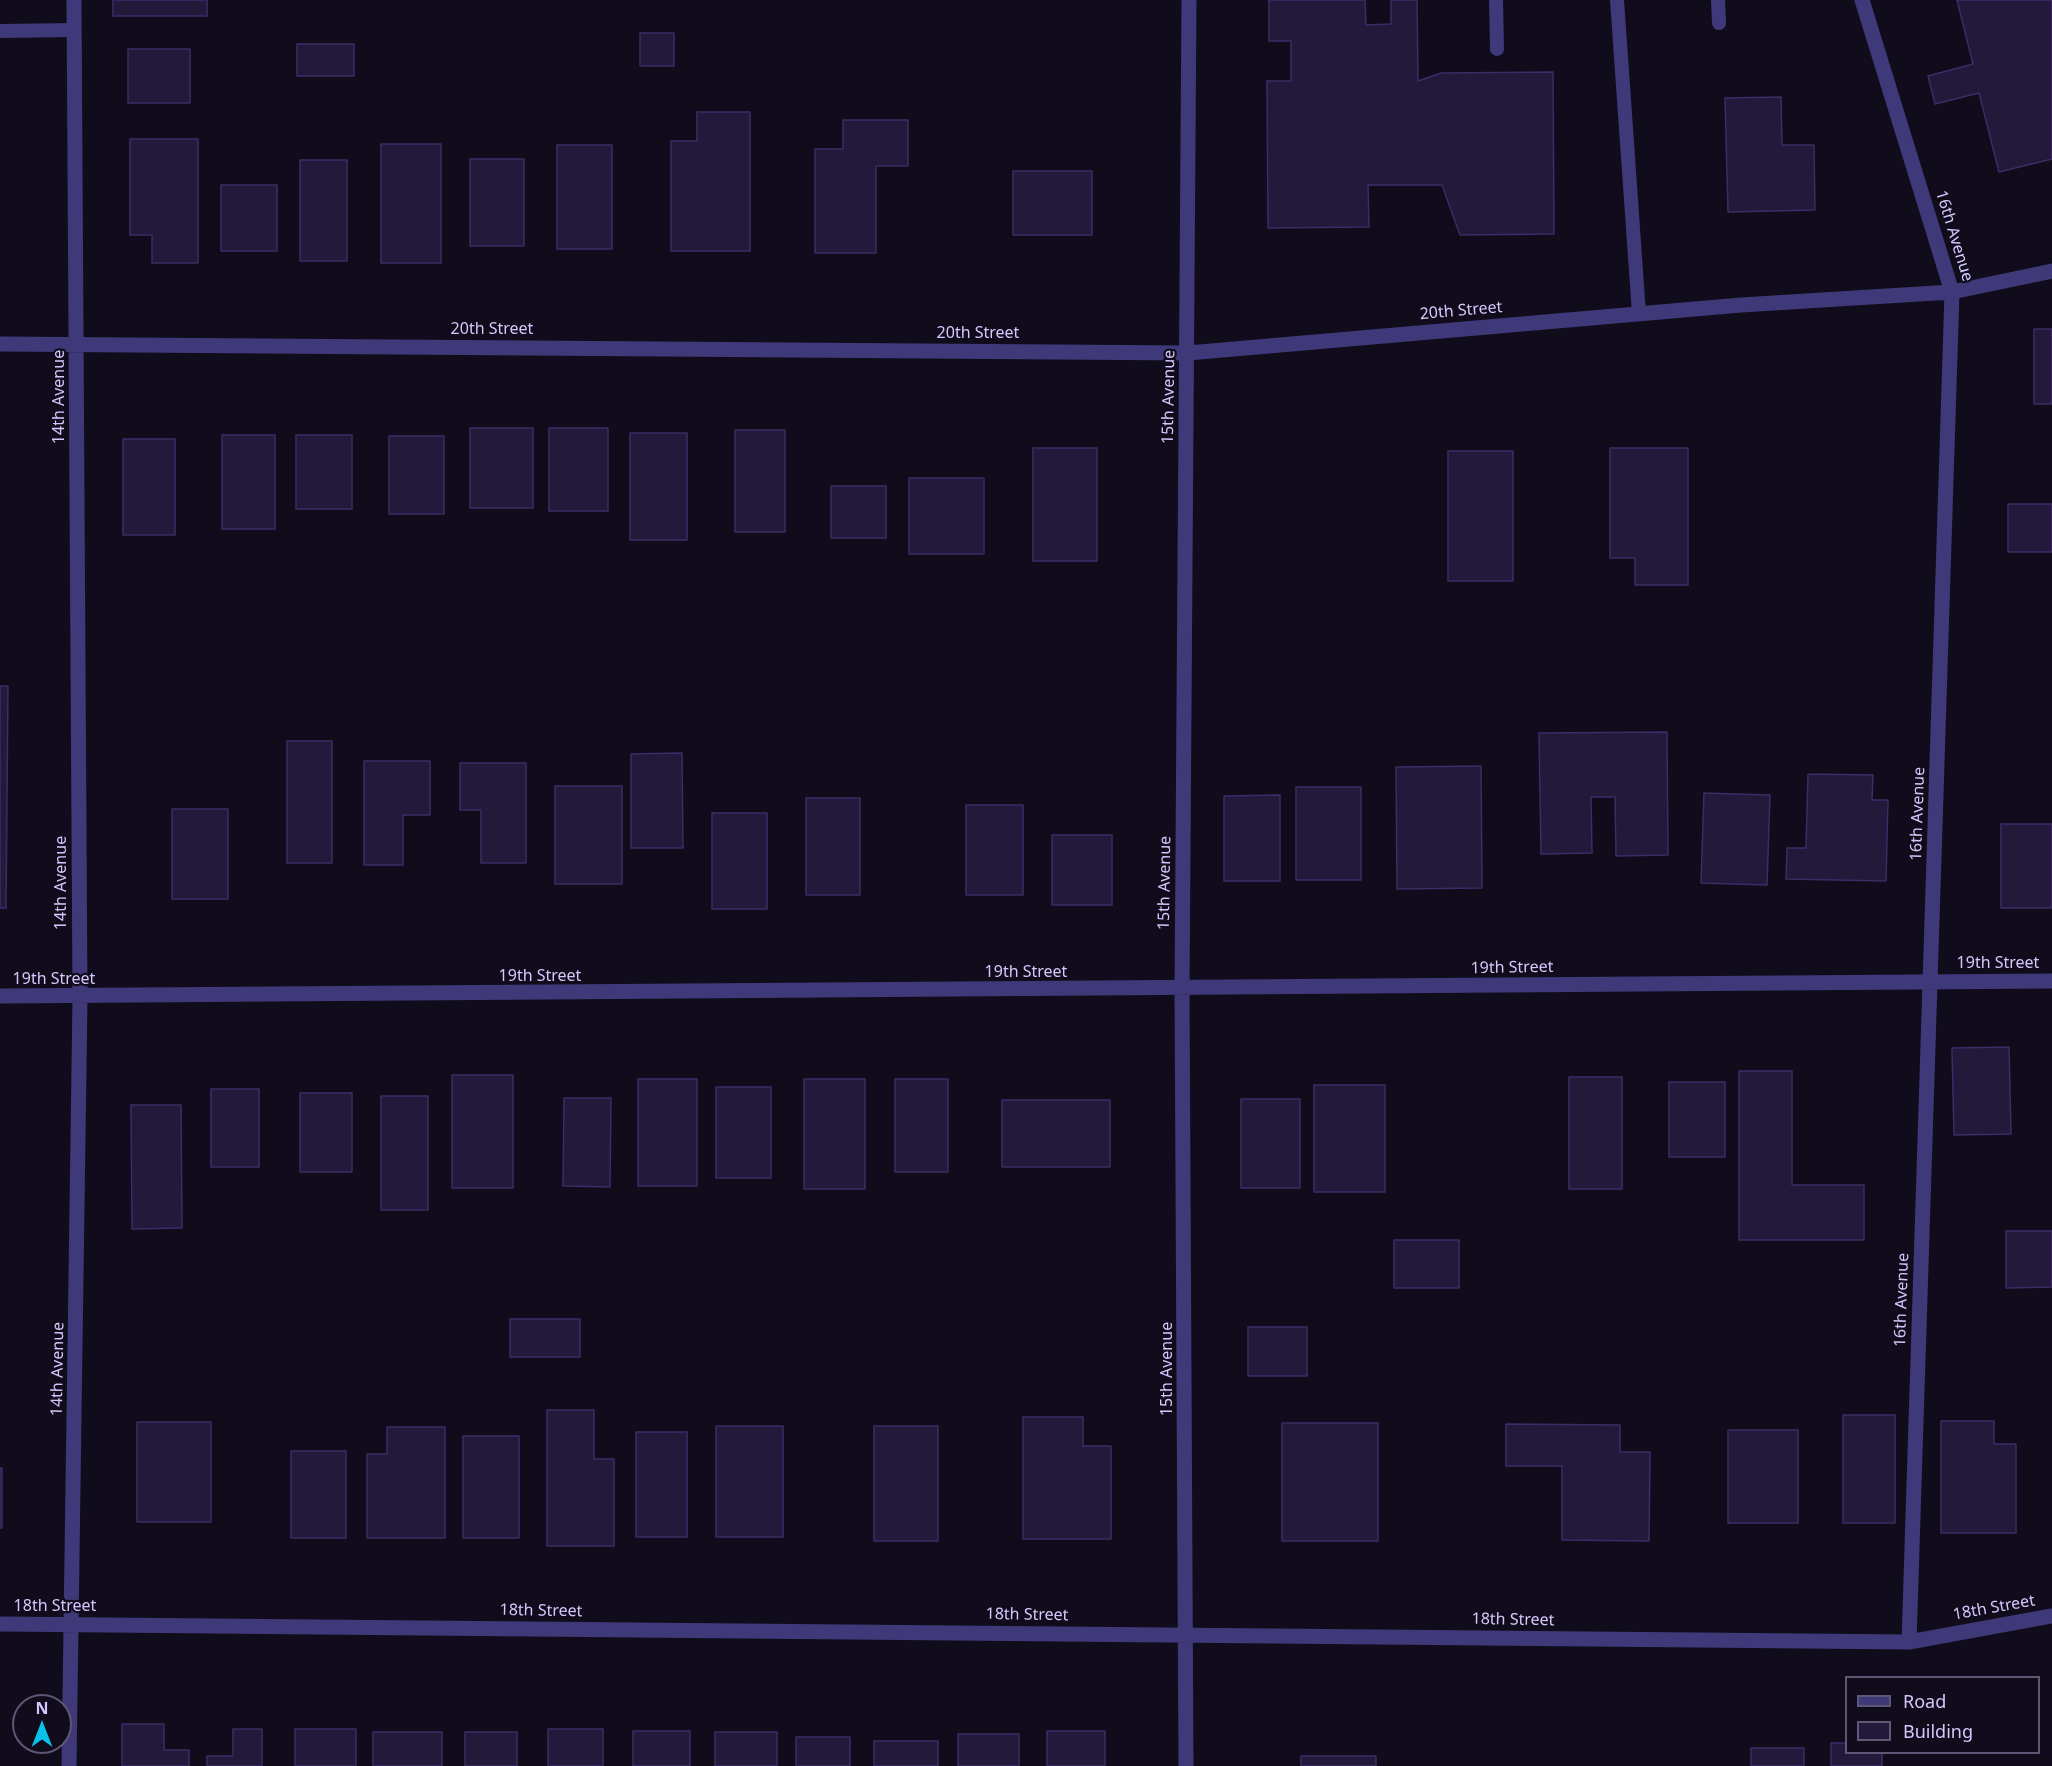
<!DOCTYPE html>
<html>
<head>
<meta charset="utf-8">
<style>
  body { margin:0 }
  #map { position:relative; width:2052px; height:1766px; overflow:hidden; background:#100c1b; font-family:"Noto Sans",sans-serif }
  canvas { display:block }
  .legend { position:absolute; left:1845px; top:1676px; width:195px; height:78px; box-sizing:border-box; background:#100c1b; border:2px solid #5e5775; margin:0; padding:8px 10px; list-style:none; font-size:18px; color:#d3c8fd }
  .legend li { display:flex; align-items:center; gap:12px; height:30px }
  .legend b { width:30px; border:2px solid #5e5775 }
  .north { position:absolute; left:12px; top:1694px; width:60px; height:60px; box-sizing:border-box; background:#100c1b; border:2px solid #5e5775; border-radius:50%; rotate:0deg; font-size:16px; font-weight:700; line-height:24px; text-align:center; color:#d3c8fd }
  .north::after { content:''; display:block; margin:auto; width:21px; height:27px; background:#09c0e8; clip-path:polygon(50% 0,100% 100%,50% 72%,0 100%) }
</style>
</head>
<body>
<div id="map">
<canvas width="2052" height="1766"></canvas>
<ul class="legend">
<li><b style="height:8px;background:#403979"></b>Road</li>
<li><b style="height:16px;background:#22193b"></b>Building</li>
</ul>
<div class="north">N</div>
</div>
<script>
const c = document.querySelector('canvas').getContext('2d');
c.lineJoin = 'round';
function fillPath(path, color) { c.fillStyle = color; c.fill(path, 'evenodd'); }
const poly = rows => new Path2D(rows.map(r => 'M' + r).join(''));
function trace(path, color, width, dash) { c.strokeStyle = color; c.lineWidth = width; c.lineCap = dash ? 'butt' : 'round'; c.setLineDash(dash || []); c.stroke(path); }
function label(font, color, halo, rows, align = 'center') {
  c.font = font + ' "Noto Sans",sans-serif'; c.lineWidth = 4.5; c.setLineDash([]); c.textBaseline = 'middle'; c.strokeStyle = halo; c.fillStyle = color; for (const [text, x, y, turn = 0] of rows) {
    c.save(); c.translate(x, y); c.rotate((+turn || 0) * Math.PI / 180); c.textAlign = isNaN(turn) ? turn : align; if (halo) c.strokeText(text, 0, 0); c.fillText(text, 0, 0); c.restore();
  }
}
const building = poly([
  [113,0,207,0,207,16,113,16,113,0],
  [1269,0,1365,0,1366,25,1391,24,1391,0,1417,0,1418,81,1441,73,1553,72,1554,234,1460,235,1442,185,1368,185,1369,227,1268,228,1267,81,1291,81,1291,41,1269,41,1269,0],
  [1957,0,2052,0,2052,159,1999,172,1979,93,1935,104,1928,76,1973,64,1957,0],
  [640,33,674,33,674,66,640,66,640,33],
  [297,44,354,44,354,76,297,76,297,44],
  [128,49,190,49,190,103,128,103,128,49],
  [1781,97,1782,145,1814,145,1815,210,1728,212,1725,98,1781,97],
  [697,112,750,112,750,251,671,251,671,141,697,141,697,112],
  [843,120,908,120,908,166,876,166,876,253,815,253,815,149,843,149,843,120],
  [130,139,198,139,198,263,152,263,152,235,130,235,130,139],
  [381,144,441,144,441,263,381,263,381,144],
  [557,145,612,145,612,249,557,249,557,145],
  [470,159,524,159,524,246,470,246,470,159],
  [300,160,347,160,347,261,300,261,300,160],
  [1013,171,1092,171,1092,235,1013,235,1013,171],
  [221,185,277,185,277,251,221,251,221,185],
  [2034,329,2052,329,2052,404,2034,404,2034,329],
  [470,428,533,428,533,508,470,508,470,428],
  [549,428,608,428,608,511,549,511,549,428],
  [735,430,785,430,785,532,735,532,735,430],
  [630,433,687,433,687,540,630,540,630,433],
  [222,435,275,435,275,529,222,529,222,435],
  [296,435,352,435,352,509,296,509,296,435],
  [389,436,444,436,444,514,389,514,389,436],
  [123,439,175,439,175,535,123,535,123,439],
  [1033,448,1097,448,1097,561,1033,561,1033,448],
  [1610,448,1688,448,1688,585,1635,585,1635,558,1610,558,1610,448],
  [1448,451,1513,451,1513,581,1448,581,1448,451],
  [909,478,984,478,984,554,909,554,909,478],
  [831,486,886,486,886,538,831,538,831,486],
  [2008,504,2052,504,2052,552,2008,552,2008,504],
  [0,686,8,686,6,908,0,908,0,686],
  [1667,732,1668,855,1616,856,1615,797,1591,797,1592,853,1541,854,1539,733,1667,732],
  [287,741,332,741,332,863,287,863,287,741],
  [682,753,683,848,631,848,631,754,682,753],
  [364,761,430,761,430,815,403,815,403,865,364,865,364,761],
  [460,763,526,763,526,863,481,863,481,810,460,810,460,763],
  [1481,766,1482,888,1397,889,1396,767,1481,766],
  [1808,774,1873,775,1872,800,1888,800,1886,881,1786,879,1787,848,1806,848,1808,774],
  [555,786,622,786,622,884,555,884,555,786],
  [1296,787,1361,787,1361,880,1296,880,1296,787],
  [1704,793,1770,795,1767,885,1701,883,1704,793],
  [1280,795,1280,881,1224,881,1224,796,1280,795],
  [806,798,860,798,860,895,806,895,806,798],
  [966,805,1023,805,1023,895,966,895,966,805],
  [172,809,228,809,228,899,172,899,172,809],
  [712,813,767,813,767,909,712,909,712,813],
  [2001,824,2052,824,2052,908,2001,908,2001,824],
  [1052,835,1112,835,1112,905,1052,905,1052,835],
  [2009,1047,2011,1134,1954,1135,1952,1048,2009,1047],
  [1739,1071,1792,1071,1792,1185,1864,1185,1864,1240,1739,1240,1739,1071],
  [452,1075,513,1075,513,1188,452,1188,452,1075],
  [1569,1077,1622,1077,1622,1189,1569,1189,1569,1077],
  [638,1079,697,1079,697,1186,638,1186,638,1079],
  [804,1079,865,1079,865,1189,804,1189,804,1079],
  [895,1079,948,1079,948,1172,895,1172,895,1079],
  [1669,1082,1725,1082,1725,1157,1669,1157,1669,1082],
  [1314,1085,1385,1085,1385,1192,1314,1192,1314,1085],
  [716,1087,771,1087,771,1178,716,1178,716,1087],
  [211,1089,259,1089,259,1167,211,1167,211,1089],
  [300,1093,352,1093,352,1172,300,1172,300,1093],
  [381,1096,428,1096,428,1210,381,1210,381,1096],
  [564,1098,611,1098,610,1187,563,1186,564,1098],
  [1241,1099,1300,1099,1300,1188,1241,1188,1241,1099],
  [1002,1100,1110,1100,1110,1167,1002,1167,1002,1100],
  [131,1105,181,1105,182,1228,132,1229,131,1105],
  [2006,1231,2052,1231,2052,1287,2006,1288,2006,1231],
  [1394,1240,1459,1240,1459,1288,1394,1288,1394,1240],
  [510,1319,580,1319,580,1357,510,1357,510,1319],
  [1248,1327,1307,1327,1307,1376,1248,1376,1248,1327],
  [547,1410,594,1410,594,1459,614,1459,614,1546,547,1546,547,1410],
  [1843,1415,1895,1415,1895,1523,1843,1523,1843,1415],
  [1023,1417,1083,1417,1083,1446,1111,1446,1111,1539,1023,1539,1023,1417],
  [1941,1421,1994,1421,1994,1444,2016,1444,2016,1533,1941,1533,1941,1421],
  [137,1422,211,1422,211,1522,137,1522,137,1422],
  [1282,1423,1378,1423,1378,1541,1282,1541,1282,1423],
  [1506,1424,1620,1425,1620,1452,1650,1452,1649,1541,1562,1540,1562,1466,1506,1466,1506,1424],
  [716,1426,783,1426,783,1537,716,1537,716,1426],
  [874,1426,938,1426,938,1541,874,1541,874,1426],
  [387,1427,445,1427,445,1538,367,1538,367,1454,387,1454,387,1427],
  [1728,1430,1798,1430,1798,1523,1728,1523,1728,1430],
  [636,1432,687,1432,687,1537,636,1537,636,1432],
  [463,1436,519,1436,519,1538,463,1538,463,1436],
  [291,1451,346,1451,346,1538,291,1538,291,1451],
  [0,1468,2,1468,2,1528,0,1528,0,1468],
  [122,1724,164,1724,164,1750,189,1750,189,1766,122,1766,122,1724],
  [233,1729,262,1729,262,1766,207,1766,207,1756,233,1756,233,1729],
  [295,1729,356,1729,356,1766,295,1766,295,1729],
  [548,1729,603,1729,603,1766,548,1766,548,1729],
  [633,1731,690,1731,690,1766,633,1766,633,1731],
  [1047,1731,1105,1731,1105,1766,1047,1766,1047,1731],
  [373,1732,442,1732,442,1766,373,1766,373,1732],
  [465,1732,517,1732,517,1766,465,1766,465,1732],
  [715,1732,777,1732,777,1766,715,1766,715,1732],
  [958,1734,1019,1734,1019,1766,958,1766,958,1734],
  [796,1737,850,1737,850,1766,796,1766,796,1737],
  [874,1741,938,1741,938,1766,874,1766,874,1741],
  [1831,1743,1846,1743,1846,1752,1882,1752,1882,1766,1831,1766,1831,1743],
  [1751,1748,1804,1748,1804,1766,1751,1766,1751,1748],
  [1301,1756,1376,1756,1376,1766,1301,1766,1301,1756]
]);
const lane = poly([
  [1496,0,1497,49],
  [1617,0,1639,314],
  [1718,0,1719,23],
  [0,31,74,30]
]);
const street = poly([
  [1862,0,1952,292,1909,1642],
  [0,344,1188,353,1741,305,1952,292,2052,271],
  [0,996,2052,981],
  [0,1624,1909,1642,2052,1616],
  [69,1766,80,997,74,0],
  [1186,1766,1182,989,1189,0]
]);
const streetNames = [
  ["16th Avenue",1954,236,73],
  ["20th Street",1461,311,-5],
  ["20th Street",492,329],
  ["20th Street",978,333],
  ["14th Avenue",59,397,-90],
  ["15th Avenue",1169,397,-89],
  ["16th Avenue",1918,814,-88],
  ["14th Avenue",61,883,-90],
  ["15th Avenue",1165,883,-89],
  ["19th Street",1998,963],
  ["19th Street",1512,968,-1],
  ["19th Street",1026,972],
  ["19th Street",540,976],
  ["19th Street",54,979],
  ["16th Avenue",1902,1300,-88],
  ["14th Avenue",58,1369,-89],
  ["15th Avenue",1167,1369,-90],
  ["18th Street",55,1606],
  ["18th Street",1994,1608,-10],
  ["18th Street",541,1611,1],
  ["18th Street",1027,1615,1],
  ["18th Street",1513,1620,1]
];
fillPath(building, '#22193b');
trace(building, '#3c2c67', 1.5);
trace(lane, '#403979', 14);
trace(street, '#403979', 15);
label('16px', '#d3c8fd', '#100c1b', streetNames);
</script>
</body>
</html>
